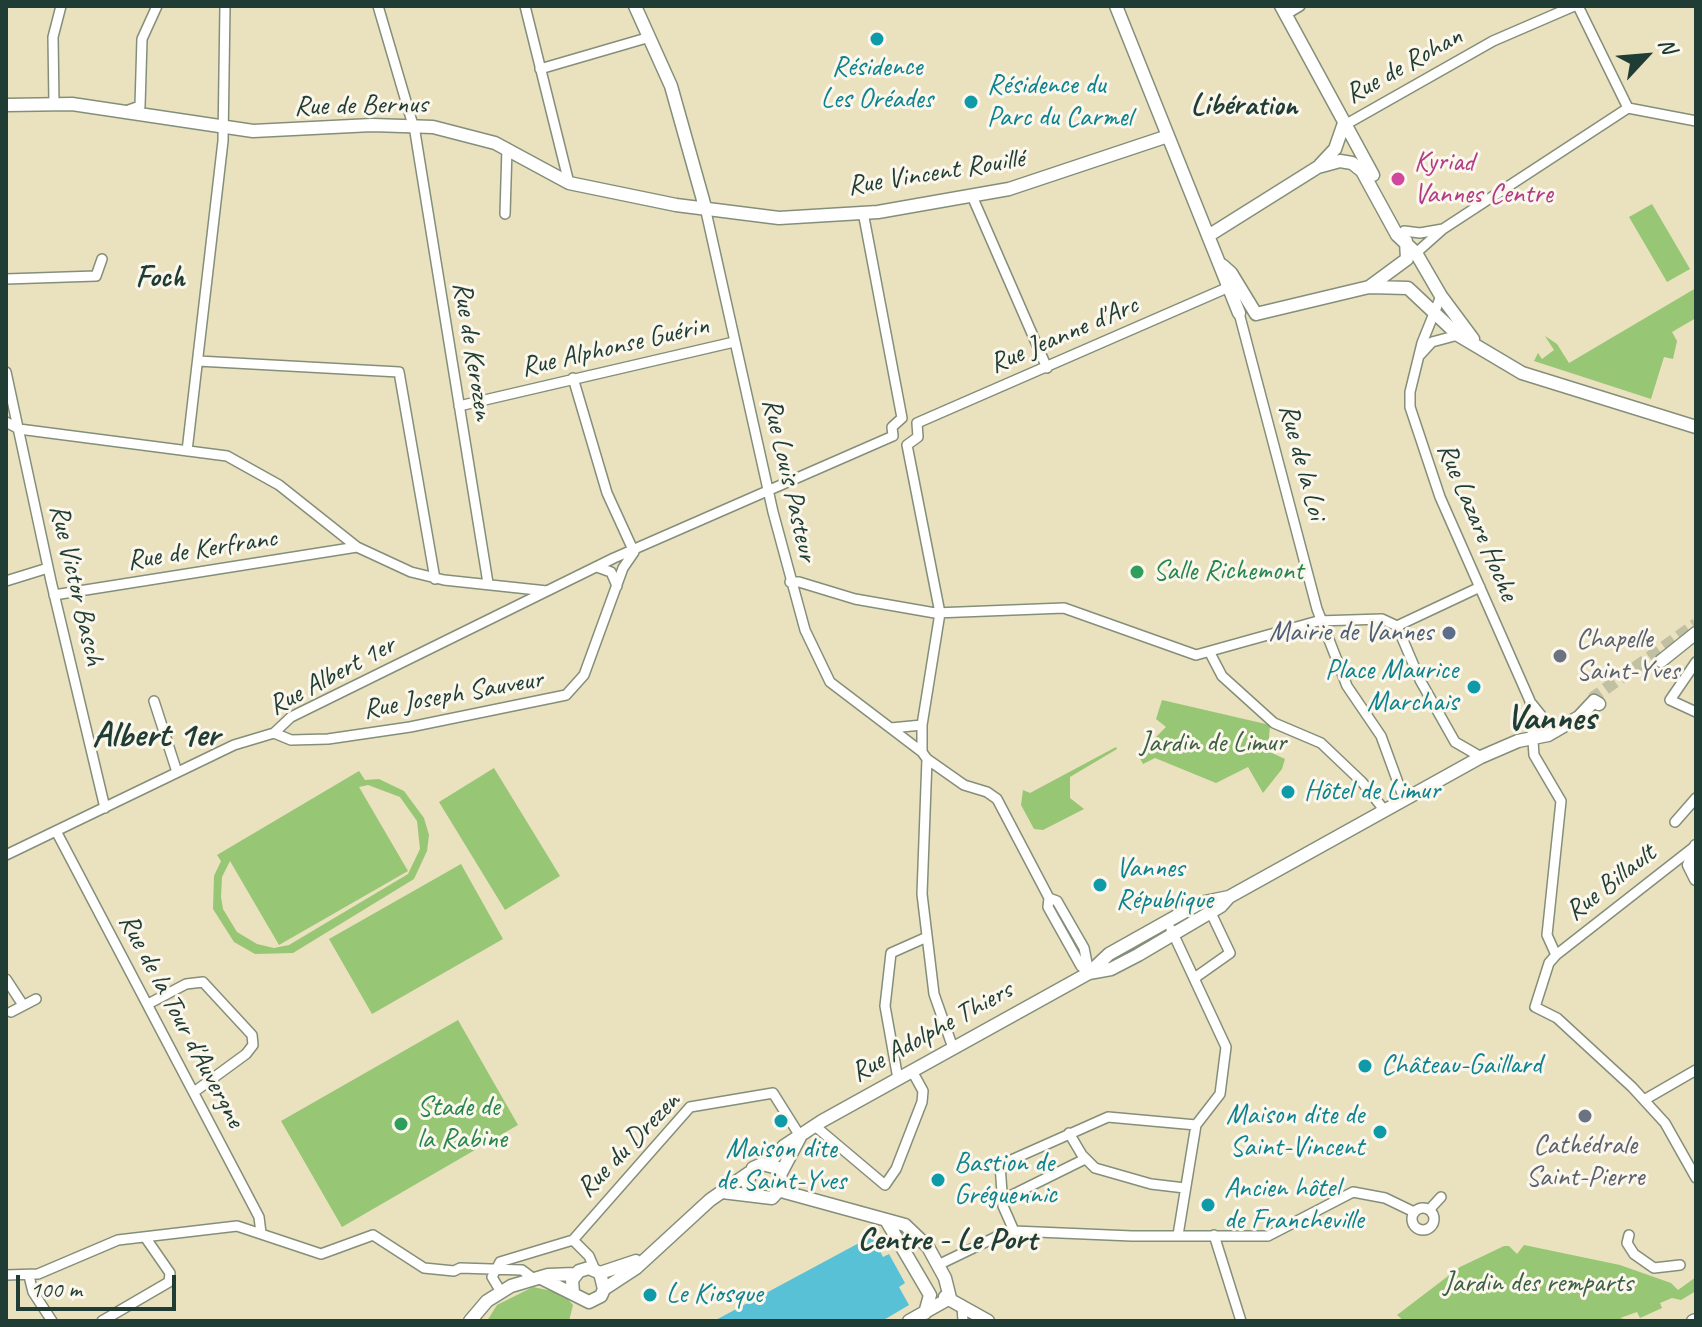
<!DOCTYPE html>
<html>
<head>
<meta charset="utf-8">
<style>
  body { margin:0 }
  #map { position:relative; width:1702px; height:1327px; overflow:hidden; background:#eae1bf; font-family:Caveat,sans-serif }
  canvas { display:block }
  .frame { position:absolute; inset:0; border:8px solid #1f3d34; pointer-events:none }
  .north { position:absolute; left:1606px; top:16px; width:80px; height:80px; -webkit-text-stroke:6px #fbf7ec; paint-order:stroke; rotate:64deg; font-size:22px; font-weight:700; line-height:32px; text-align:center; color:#1f3d34 }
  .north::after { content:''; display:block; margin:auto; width:28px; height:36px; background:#1f3d34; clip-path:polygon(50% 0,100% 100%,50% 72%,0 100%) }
  .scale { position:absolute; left:16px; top:1275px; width:160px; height:36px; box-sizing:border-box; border:4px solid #1f3d34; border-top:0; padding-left:10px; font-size:24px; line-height:28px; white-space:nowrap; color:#1f3d34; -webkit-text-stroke:6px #fbf7ec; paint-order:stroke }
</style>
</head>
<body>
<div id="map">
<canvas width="1702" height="1327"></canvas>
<div class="frame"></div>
<div class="north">N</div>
<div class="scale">100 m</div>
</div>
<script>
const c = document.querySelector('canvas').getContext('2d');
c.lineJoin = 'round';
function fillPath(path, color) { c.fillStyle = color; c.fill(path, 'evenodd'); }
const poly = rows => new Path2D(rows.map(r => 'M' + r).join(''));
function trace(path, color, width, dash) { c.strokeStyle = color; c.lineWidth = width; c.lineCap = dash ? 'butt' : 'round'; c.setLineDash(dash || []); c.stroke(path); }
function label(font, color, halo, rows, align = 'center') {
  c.font = font + ' Caveat,sans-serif'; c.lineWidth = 6; c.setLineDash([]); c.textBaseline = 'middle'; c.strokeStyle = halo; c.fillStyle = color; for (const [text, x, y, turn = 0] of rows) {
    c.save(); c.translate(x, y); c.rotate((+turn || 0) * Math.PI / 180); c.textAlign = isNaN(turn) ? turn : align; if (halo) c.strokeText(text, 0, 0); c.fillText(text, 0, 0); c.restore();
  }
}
const green = poly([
  [1652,204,1690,269,1667,282,1629,217],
  [1696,288,1696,318,1672,332,1677,341,1673,359,1664,357,1651,399,1534,361,1538,353,1542,359,1554,350,1545,336,1557,344,1569,363],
  [1162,700,1270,725,1268,751,1285,759,1282,769,1263,793,1248,767,1216,783,1155,758,1143,764,1138,755,1166,727,1156,719],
  [1116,747,1117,749,1070,777,1070,798,1084,809,1043,830,1034,829,1021,805,1023,790,1030,793],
  [494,768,560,876,505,910,439,802],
  [359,771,365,780,379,779,404,791,424,818,429,835,427,851,414,879,293,953,255,954,234,942,213,909,214,876,221,861,217,855],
  [368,785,400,797,417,821,420,849,408,874,289,945,274,948,257,944,237,932,223,909,221,897,222,877,230,861,279,945,408,871,359,787],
  [461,864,503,939,372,1014,329,939],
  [458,1020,518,1125,342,1227,281,1121],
  [1524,1245,1620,1265,1671,1283,1678,1290,1696,1277,1696,1291,1681,1300,1672,1298,1660,1303,1662,1308,1640,1318,1637,1312,1620,1318,1633,1321,1404,1321,1397,1315,1460,1267,1504,1246,1509,1246,1517,1254],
  [533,1287,562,1293,573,1305,569,1321,487,1321,497,1305]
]);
const water = poly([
  [872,1236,883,1257,889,1254,905,1283,899,1287,909,1305,882,1321,714,1321]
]);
const secondaryTunnel = poly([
  [1594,701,1594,697,1696,624]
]);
const street = poly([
  [378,6,415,132,488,583],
  [525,6,569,183],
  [1578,6,1628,108],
  [1285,15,1300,6],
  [540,69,650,37],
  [54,104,53,37,61,6],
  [1628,108,1696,121],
  [126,111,140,106,142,39,157,6],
  [1343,126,1493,41,1574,6],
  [972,196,1047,368],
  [705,207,773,512,805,630,830,682,922,752],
  [863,212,902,418],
  [505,214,507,148],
  [1404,231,1420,233,1443,229],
  [1416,253,1443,229,1628,108],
  [6,279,96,276,102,259],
  [1441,296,1422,343,1410,392,1410,407,1440,497,1530,701,1534,755,1561,801,1547,935,1556,955],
  [1239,313,1317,609,1347,686,1381,736,1404,799],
  [1420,355,1432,342,1458,335],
  [198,361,399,372,435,579],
  [6,372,51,581,105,808],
  [573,378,607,493,634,552],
  [459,406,734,342],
  [6,422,19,429,227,456,279,485,357,547,411,572,444,580,547,591],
  [917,423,1229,287],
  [893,436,892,427,902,418],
  [907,445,940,613,922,725,922,752,927,759,922,894,934,994,953,1048],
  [907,445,918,437,917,423],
  [187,451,223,141,225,6],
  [597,567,611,572,617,586],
  [6,581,48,568],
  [790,582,799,582,855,599,935,613,1064,608,1196,655,1318,621,1382,619,1397,626,1420,680,1455,742,1481,757],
  [54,595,357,547],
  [1397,626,1480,587],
  [1210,653,1222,676,1274,723,1321,743,1362,782,1385,811],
  [1696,662,1670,700,1696,712],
  [154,701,177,772],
  [1532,704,1544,719,1559,726],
  [891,728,922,725],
  [274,733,291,740,328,739,410,727,566,695,584,675,623,568,634,552],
  [927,759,964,785,987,792,997,799,1049,898,1048,907,1081,966,1089,973],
  [1675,822,1696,798],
  [56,831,259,1217,261,1233],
  [1694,847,1556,955,1549,963,1535,1007,1557,1018,1632,1087,1665,1123,1696,1178],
  [6,855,234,745,274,733,291,717,614,558,893,436],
  [1049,898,1057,901,1084,948,1089,973],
  [1171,929,1226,1047,1220,1094,1196,1125,1178,1235],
  [1196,977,1230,953,1211,913],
  [6,979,23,1005],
  [148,1004,186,984,203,982,252,1035,253,1045,246,1054,194,1092],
  [11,1012,36,999],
  [898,1079,885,1006,891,953,927,937],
  [1644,1100,1696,1070],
  [815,1126,885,1185,896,1169,922,1102,923,1091,912,1071],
  [1069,1133,1082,1155,1095,1168,1151,1184,1185,1188],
  [1002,1200,1085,1159],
  '1412 1219a11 11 0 1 1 22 0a11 11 0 1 1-22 0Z',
  [1429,1210,1441,1197],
  [1014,1231,1003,1206,1000,1165,1108,1117,1196,1125],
  [1001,1235,1014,1231,1132,1236,1268,1236,1353,1192,1385,1198,1414,1212],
  [1214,1235,1241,1321],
  [1629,1235,1627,1243,1634,1254,1654,1268,1680,1265],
  [573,1240,690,1107,773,1093,800,1136],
  [938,1265,996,1237],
  [6,1275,38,1274,118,1240,237,1226,321,1254,373,1235,424,1268,454,1271,460,1268,522,1270,534,1279],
  [29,1276,33,1292,52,1321],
  [501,1292,492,1277,500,1262,573,1240,589,1256,595,1270],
  [962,1305,963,1321],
  [102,1321,169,1282,170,1273,145,1237]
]);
const secondary = poly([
  [635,6,671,86,705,207],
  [1116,6,1239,313],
  [1281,6,1373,175],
  [6,105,72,104,253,131,372,125,433,127,495,143,569,183,676,205,779,218,878,212,1009,189,1168,136],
  [1320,165,1335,149,1343,126],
  [1208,236,1318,167,1340,161,1352,163,1362,171,1397,235,1416,253,1441,296,1473,339],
  [1222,265,1231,273,1256,314,1369,287,1408,288,1458,335,1522,373,1696,427],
  [1369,287,1407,259,1406,241],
  [1661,661,1696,633],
  [1696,846,1689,865,1696,879],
  [1089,973,1111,969,1138,955,1221,906,1229,897,1481,757,1518,741,1548,735,1579,717,1594,701,1599,704],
  [768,1164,784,1146,822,1121,1089,973,1109,954,1200,903,1229,897],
  [781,1173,800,1137],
  [781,1191,905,1225,928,1247,945,1278,950,1298],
  [722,1192,772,1198,783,1186,778,1168,762,1164,753,1168,747,1183,751,1193],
  [886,1220,930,1295,925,1313],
  [600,1273,636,1261],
  [541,1278,589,1302,601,1296,604,1289,600,1273,589,1268,579,1271,572,1280,573,1293],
  [604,1289,636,1268,710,1200,749,1173],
  [945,1297,988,1321],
  [470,1321,487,1301,511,1286,548,1275,575,1274],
  [909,1321,950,1298],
  [1693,1321,1696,1320]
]);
const markers = [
  [877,39,8,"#0f9aa8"],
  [971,102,8,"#0f9aa8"],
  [1398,179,8,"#d1479c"],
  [1137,572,8,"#2e9e5b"],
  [1449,633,8,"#5c6f8a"],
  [1560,656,8,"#6b7280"],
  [1474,687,8,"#0f9aa8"],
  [1288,792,8,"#0f9aa8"],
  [1100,885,8,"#0f9aa8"],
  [1365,1066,8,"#0f9aa8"],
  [1585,1116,8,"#6b7280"],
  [781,1121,8,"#0f9aa8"],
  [401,1124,8,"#2e9e5b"],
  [1380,1132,8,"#0f9aa8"],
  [938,1180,8,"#0f9aa8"],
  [1208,1205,8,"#0f9aa8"],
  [650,1295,8,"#0f9aa8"]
];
const streetNames = [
  ["Rue de Rohan",1404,66,-29],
  ["Rue de Bernus",361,106,-1],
  ["Rue Vincent Rouillé",936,173,-9],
  ["Rue Jeanne d'Arc",1064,335,-23],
  ["Rue Alphonse Guérin",615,347,-13],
  ["Rue de Kerozen",472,351,81],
  ["Rue de la Loi",1302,462,75],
  ["Rue Louis Pasteur",789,480,77],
  ["Rue Lazare Hoche",1477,522,67],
  ["Rue de Kerfranc",202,550,-9],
  ["Rue Victor Basch",76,585,77],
  ["Rue Albert 1er",332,676,-28],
  ["Rue Joseph Sauveur",453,695,-10],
  ["Rue Billault",1611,883,-38],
  ["Rue de la Tour d'Auvergne",181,1021,62],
  ["Rue Adolphe Thiers",932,1032,-29],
  ["Rue du Drezen",629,1145,-46]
];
const cultureNames = [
  ["Résidence",877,68,"center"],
  ["Les Oréades",877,100,"center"],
  ["Résidence du",987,86],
  ["Parc du Carmel",987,118],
  ["Place Maurice",1458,671,"right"],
  ["Marchais",1458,703,"right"],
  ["Hôtel de Limur",1304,792],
  ["Vannes",1116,869],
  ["République",1116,901],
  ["Château-Gaillard",1381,1066],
  ["Maison dite de",1364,1116,"right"],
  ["Saint-Vincent",1364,1148,"right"],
  ["Maison dite",781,1150,"center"],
  ["de Saint-Yves",781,1182,"center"],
  ["Bastion de",954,1164],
  ["Gréguennic",954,1196],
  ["Ancien hôtel",1224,1189],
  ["de Francheville",1224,1221],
  ["Le Kiosque",666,1295]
];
const hotelNames = [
  ["Kyriad",1414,163],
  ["Vannes Centre",1414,195]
];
const leisureNames = [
  ["Salle Richemont",1153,572],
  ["Stade de",417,1108],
  ["la Rabine",417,1140]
];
const serviceNames = [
  ["Mairie de Vannes",1433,633]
];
const worshipNames = [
  ["Chapelle",1576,640],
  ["Saint-Yves",1576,672],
  ["Cathédrale",1585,1146,"center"],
  ["Saint-Pierre",1585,1178,"center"]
];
const parkNames = [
  ["Jardin de Limur",1213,744],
  ["Jardin des remparts",1538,1284]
];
const neighbourhoodNames = [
  ["Libération",1244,106],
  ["Foch",160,278]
];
const quarterNames = [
  ["Centre - Le Port",947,1241]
];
const districtNames = [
  ["Vannes",1551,720],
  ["Albert 1er",156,737]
];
fillPath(green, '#97c675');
fillPath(water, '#58c1d5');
trace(secondaryTunnel, '#c1c0a3', 12, [12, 6]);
trace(street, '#848f7a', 12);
trace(secondary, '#848f7a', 15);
trace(street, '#fff', 9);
trace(secondary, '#fff', 12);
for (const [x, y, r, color] of markers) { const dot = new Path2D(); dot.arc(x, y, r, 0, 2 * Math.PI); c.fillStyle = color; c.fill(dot); trace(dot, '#fbf7ec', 3); }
label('28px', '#1f3d34', '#fbf7ec', streetNames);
label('28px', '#0d838f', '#fbf7ec', cultureNames, 'left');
label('28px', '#b23c85', '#fbf7ec', hotelNames, 'left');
label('28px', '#27864d', '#fbf7ec', leisureNames, 'left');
label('28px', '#4e5e75', '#fbf7ec', serviceNames, 'right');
label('28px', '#5b616d', '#fbf7ec', worshipNames, 'left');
label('28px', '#3d5f44', '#fbf7ec', parkNames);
label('bold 30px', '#1f3d34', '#fbf7ec', neighbourhoodNames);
label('bold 32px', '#1f3d34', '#fbf7ec', quarterNames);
label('bold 36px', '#1f3d34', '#fbf7ec', districtNames);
</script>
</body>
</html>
